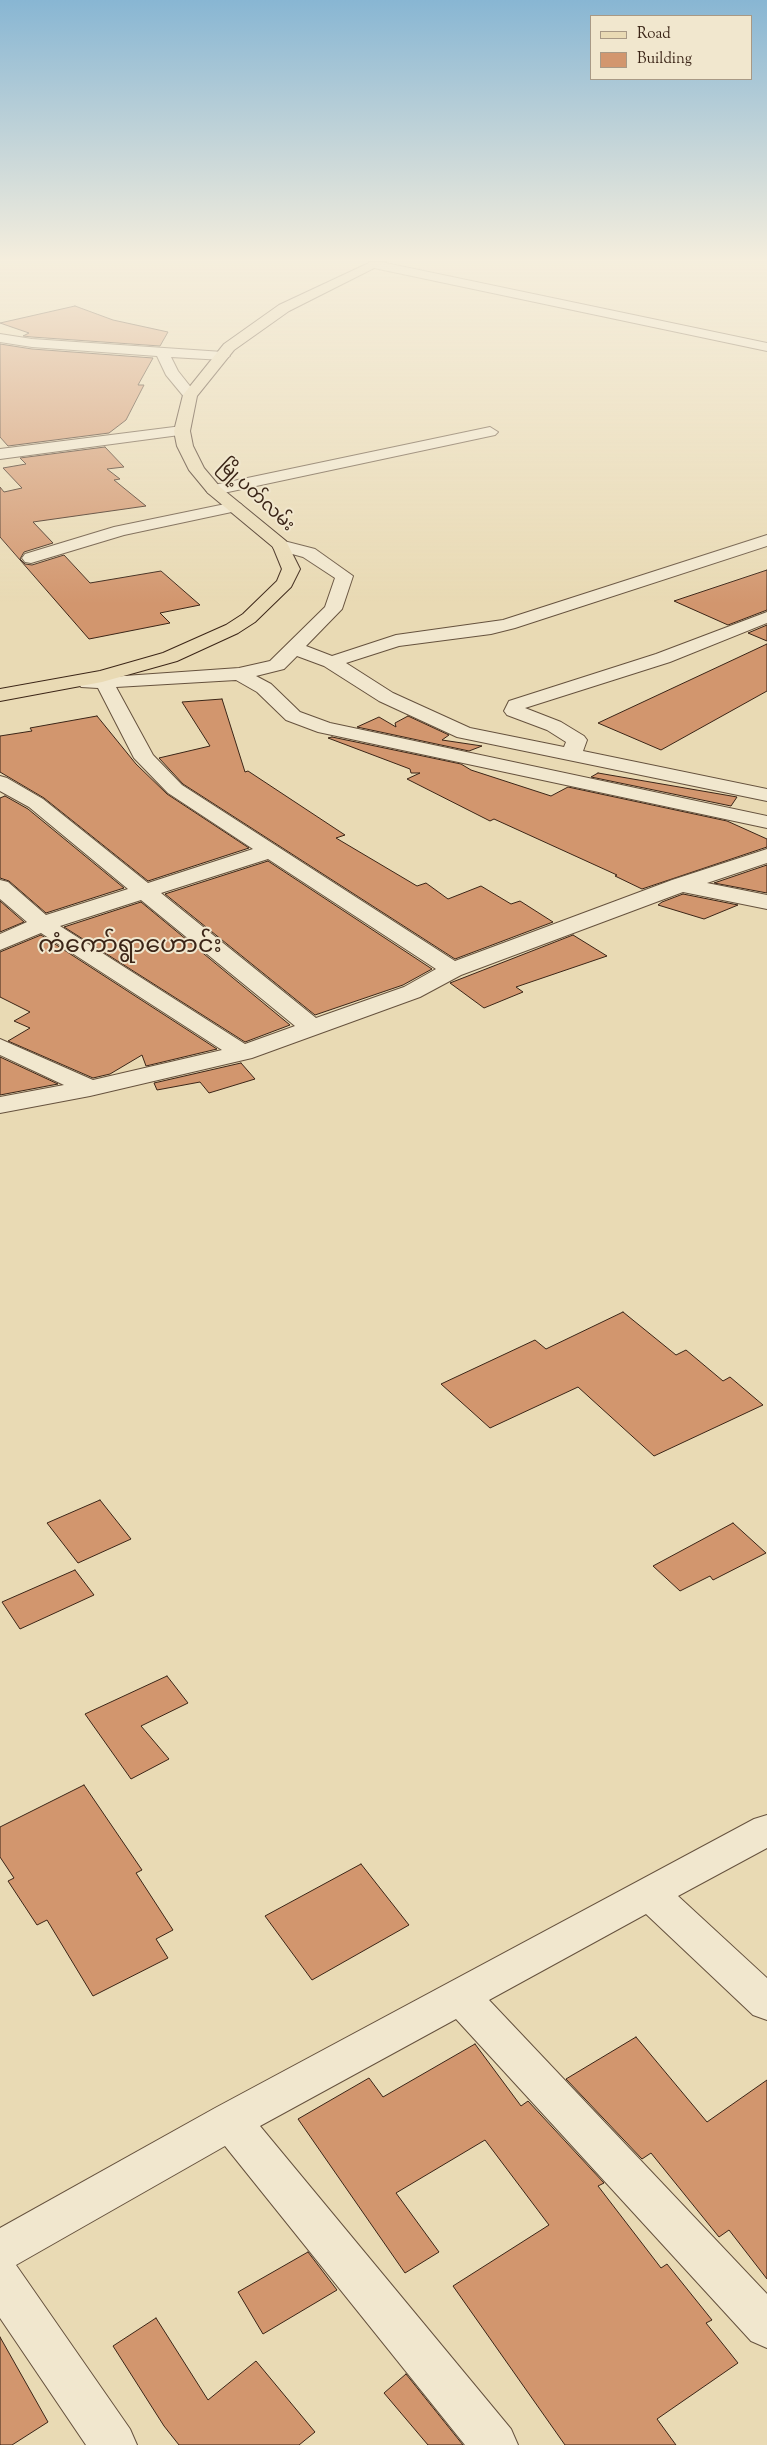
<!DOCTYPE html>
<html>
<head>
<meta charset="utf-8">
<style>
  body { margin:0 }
  #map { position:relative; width:767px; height:2445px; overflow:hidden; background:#e9dab4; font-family:"Sorts Mill Goudy",serif }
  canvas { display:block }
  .legend { position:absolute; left:590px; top:15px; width:162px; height:65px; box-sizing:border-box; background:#f1e7ce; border:1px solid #a89985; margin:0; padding:6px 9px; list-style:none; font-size:15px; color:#3b2517 }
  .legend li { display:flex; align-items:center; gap:10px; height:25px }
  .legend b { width:25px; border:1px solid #a89985 }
</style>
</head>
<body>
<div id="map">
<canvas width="767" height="2445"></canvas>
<ul class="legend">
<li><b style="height:6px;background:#e9dab4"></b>Road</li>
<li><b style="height:14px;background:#d2966e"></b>Building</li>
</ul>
</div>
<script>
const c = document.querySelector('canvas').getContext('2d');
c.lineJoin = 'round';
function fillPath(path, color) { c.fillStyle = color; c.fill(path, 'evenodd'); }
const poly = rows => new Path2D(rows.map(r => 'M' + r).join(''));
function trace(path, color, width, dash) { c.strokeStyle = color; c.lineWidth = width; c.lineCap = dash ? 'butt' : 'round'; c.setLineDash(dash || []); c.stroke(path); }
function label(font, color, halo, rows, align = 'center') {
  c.font = font + ' "Sorts Mill Goudy","Noto Sans Myanmar",serif'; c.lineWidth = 4; c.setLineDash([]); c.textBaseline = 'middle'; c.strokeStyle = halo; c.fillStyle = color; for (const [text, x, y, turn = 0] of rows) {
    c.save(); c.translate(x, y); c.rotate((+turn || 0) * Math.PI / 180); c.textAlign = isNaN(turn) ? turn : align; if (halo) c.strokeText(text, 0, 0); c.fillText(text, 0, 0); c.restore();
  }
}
const building = poly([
  [75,306,113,320,168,332,160,346,32,337,23,336,29,333,0,323,75,306],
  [0,344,32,349,153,358,138,385,144,385,126,420,109,433,8,446,0,437,0,344],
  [105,447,124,467,107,469,120,479,114,480,146,506,33,522,53,543,24,552,20,559,25,564,32,565,64,555,90,583,161,571,200,605,160,613,170,623,89,639,0,537,0,487,4,492,22,488,3,468,26,464,20,458,105,447],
  [767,570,767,610,728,625,674,601,767,570],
  [767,625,767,641,748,633,767,625],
  [767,644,767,691,661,750,598,723,767,644],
  [222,699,245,772,248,771,345,835,336,838,417,886,426,883,448,899,481,886,511,904,520,901,553,922,455,959,183,784,159,758,210,746,182,702,222,699],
  [97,716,136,764,167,794,249,848,148,881,44,798,0,772,0,736,32,731,30,728,97,716],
  [408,716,449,735,442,740,482,746,469,751,357,727,379,717,396,727,395,723,408,716],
  [332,737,461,764,471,770,551,796,568,787,727,821,767,839,767,847,642,889,615,876,617,875,494,819,490,821,407,779,420,773,411,773,410,769,328,738,332,737],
  [598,773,737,797,731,806,591,777,598,773],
  [5,796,28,809,124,888,46,913,9,881,0,878,0,798,5,796],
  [268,861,432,969,403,985,315,1015,165,894,268,861],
  [767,865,767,893,714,883,767,865],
  [683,894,738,905,704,919,658,905,662,902,683,894],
  [0,901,24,922,0,932,0,901],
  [141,902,290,1025,245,1042,64,927,141,902],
  [41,935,217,1049,146,1066,142,1055,110,1074,93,1078,8,1041,30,1028,14,1021,30,1012,0,997,0,952,41,935],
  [573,935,607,956,516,987,523,992,484,1008,450,983,573,935],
  [0,1057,58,1084,0,1095,0,1057],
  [241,1063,255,1079,209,1093,200,1082,157,1090,154,1083,241,1063],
  [623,1312,676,1355,686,1350,723,1381,730,1377,763,1405,654,1456,578,1387,490,1428,441,1384,535,1340,546,1349,623,1312],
  [100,1500,131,1539,78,1563,47,1523,100,1500],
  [733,1523,766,1553,713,1580,710,1576,680,1591,653,1566,733,1523],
  [75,1570,94,1595,20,1629,2,1602,75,1570],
  [167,1676,188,1703,141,1726,169,1759,131,1779,85,1714,167,1676],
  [84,1785,142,1870,136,1873,173,1930,156,1939,168,1958,93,1996,47,1920,37,1925,8,1881,14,1878,0,1857,0,1827,84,1785],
  [361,1864,409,1925,312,1980,265,1916,361,1864],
  [636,2037,707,2122,767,2080,767,2279,729,2230,719,2237,651,2153,642,2159,566,2079,636,2037],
  [475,2044,521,2106,528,2101,604,2183,598,2186,661,2268,667,2264,712,2320,706,2323,738,2363,657,2419,676,2445,565,2445,453,2286,549,2225,485,2140,396,2193,439,2252,405,2273,298,2119,369,2078,383,2097,475,2044],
  [308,2252,337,2290,263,2334,238,2292,308,2252],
  [156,2318,208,2400,256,2361,315,2432,299,2445,179,2445,164,2426,113,2346,156,2318],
  [0,2337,48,2422,12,2445,0,2445,0,2337],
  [406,2374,463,2445,428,2445,384,2393,406,2374]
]);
const minor = poly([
  [369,262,381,262,767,343,767,351,374,268,370,267,368,264,369,262],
  [0,334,32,339,223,352,230,356,223,360,171,357,178,371,197,395,190,399,185,398,166,375,157,356,32,347,0,342,0,334],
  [182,426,187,428,190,431,187,434,0,459,0,449,182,426],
  [490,427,498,432,495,435,214,495,208,493,206,490,208,487,214,485,490,427],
  [235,502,241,504,243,507,241,510,124,535,31,563,25,562,22,558,25,554,114,527,235,502],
  [767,535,767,546,515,628,491,634,399,646,346,663,393,693,470,728,564,747,566,742,547,730,507,715,504,711,509,701,656,654,767,612,767,623,670,662,525,708,561,722,584,736,587,740,583,751,767,789,767,801,457,737,379,701,324,666,297,656,284,669,256,676,271,684,300,712,330,723,767,816,767,828,318,732,286,720,257,692,236,680,116,687,153,755,182,785,455,961,672,880,767,849,767,863,707,883,767,895,767,909,683,892,461,975,420,997,252,1058,90,1096,0,1113,0,1097,64,1085,0,1055,0,1039,93,1080,222,1050,41,933,0,950,0,934,27,922,0,899,0,880,8,882,46,915,128,889,29,807,0,791,0,776,7,778,43,799,148,883,253,849,168,793,134,758,98,688,81,687,78,683,81,679,239,668,270,661,325,607,335,578,303,557,274,549,272,545,274,541,280,540,315,549,353,576,342,609,306,646,332,656,396,635,503,620,767,535],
  [268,859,436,969,404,987,316,1018,161,893,268,859],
  [141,900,295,1026,245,1044,60,926,141,900],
  [767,1815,767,1848,678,1896,767,1978,767,2020,753,2015,646,1914,489,2000,767,2294,767,2348,751,2341,456,2019,260,2126,511,2429,518,2445,465,2445,225,2146,16,2265,130,2429,137,2445,86,2445,0,2318,0,2228,215,2108,754,1819,767,1815]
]);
const major = poly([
  [371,262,386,262,289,311,234,350,197,396,190,431,193,446,204,468,220,487,286,541,300,569,291,587,255,622,238,633,177,661,102,682,0,701,0,689,100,671,163,653,226,625,243,614,277,581,282,569,273,547,208,493,189,470,177,446,174,431,183,395,224,344,279,305,371,262]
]);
const farStreetnames = [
  ["မြို့ပတ်လမ်း",255,497,43]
];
const quarterNames = [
  ["ကံကော်ရွာဟောင်း",130,948]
];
fillPath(building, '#d2966e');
trace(building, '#3b2517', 1);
trace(minor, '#66523e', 2);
trace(major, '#3b2517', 2);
fillPath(minor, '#f1e7ce');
fillPath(major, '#e9dab4');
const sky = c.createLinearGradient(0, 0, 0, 604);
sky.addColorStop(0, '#88b6d3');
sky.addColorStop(0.43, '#f5eedd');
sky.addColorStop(1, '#f5eedd00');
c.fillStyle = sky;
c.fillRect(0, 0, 767, 604);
label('18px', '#3b2517', '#f1e7ce', farStreetnames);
label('24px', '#3b2517', '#f1e7ce', quarterNames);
</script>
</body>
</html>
